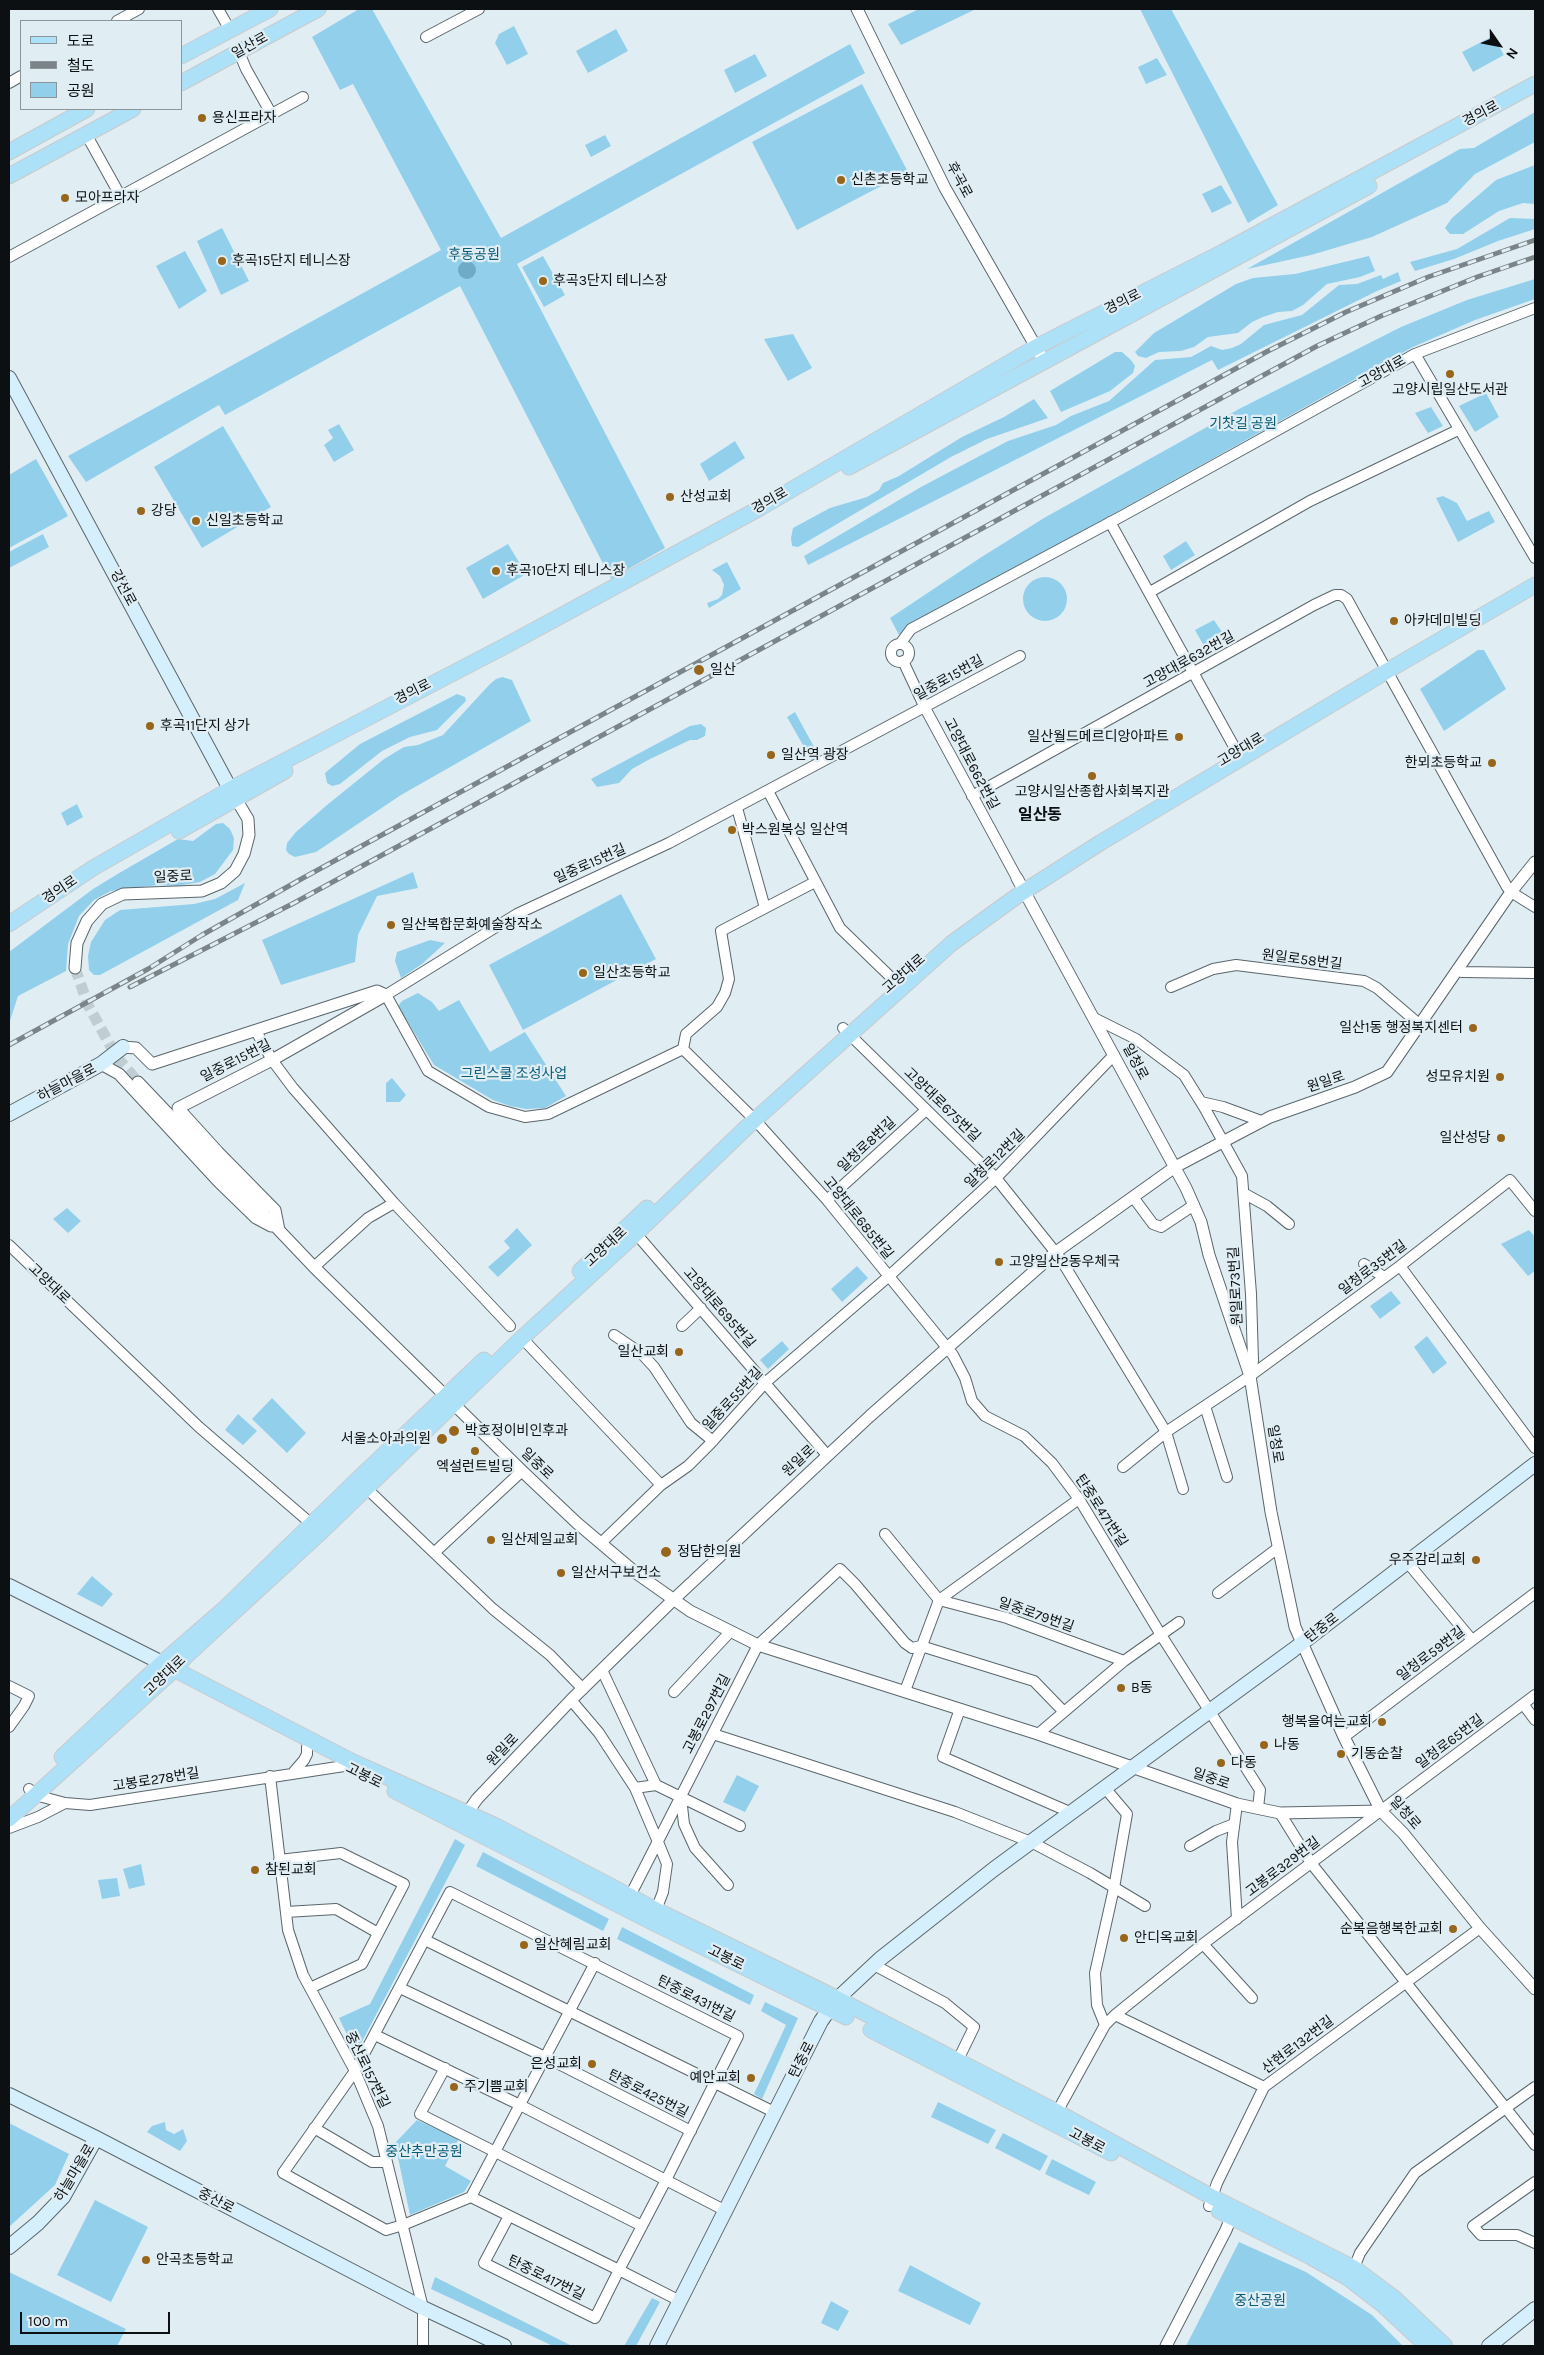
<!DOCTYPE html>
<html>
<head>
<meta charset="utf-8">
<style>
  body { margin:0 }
  #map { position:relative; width:1544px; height:2355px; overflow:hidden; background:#e0eef4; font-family:Karla,"Noto Sans KR",sans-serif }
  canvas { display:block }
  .frame { position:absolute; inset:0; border:10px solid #0c1012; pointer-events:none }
  .legend { position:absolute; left:20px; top:20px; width:162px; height:90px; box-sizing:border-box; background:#e0eef4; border:1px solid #8b959a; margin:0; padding:6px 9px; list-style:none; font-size:15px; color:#0c1012 }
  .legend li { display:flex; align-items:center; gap:10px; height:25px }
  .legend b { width:25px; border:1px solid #8b959a }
  .north { position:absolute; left:1474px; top:20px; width:50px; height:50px; -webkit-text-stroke:4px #e0eef4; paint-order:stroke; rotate:123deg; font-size:14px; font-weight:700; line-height:20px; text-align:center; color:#0c1012 }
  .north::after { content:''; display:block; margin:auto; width:18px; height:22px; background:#0c1012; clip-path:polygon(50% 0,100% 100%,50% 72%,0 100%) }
  .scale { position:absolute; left:20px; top:2312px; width:150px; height:22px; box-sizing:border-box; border:2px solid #0c1012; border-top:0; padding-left:6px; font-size:15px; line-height:18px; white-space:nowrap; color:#0c1012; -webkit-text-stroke:4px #e0eef4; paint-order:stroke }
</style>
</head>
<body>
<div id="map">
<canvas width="1544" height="2355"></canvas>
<div class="frame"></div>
<ul class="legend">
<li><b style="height:6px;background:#ace1f8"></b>도로</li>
<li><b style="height:6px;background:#7b8488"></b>철도</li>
<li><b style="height:14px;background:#92cfeb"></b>공원</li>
</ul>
<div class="north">N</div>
<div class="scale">100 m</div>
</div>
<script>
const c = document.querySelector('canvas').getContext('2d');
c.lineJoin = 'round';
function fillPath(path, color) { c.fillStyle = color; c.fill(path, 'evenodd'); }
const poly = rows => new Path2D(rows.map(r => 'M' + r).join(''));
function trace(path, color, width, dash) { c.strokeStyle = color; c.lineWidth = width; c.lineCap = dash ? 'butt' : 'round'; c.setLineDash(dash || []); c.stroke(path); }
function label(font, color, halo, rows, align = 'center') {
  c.font = font + ' Karla,"Noto Sans KR",sans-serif'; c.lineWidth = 4.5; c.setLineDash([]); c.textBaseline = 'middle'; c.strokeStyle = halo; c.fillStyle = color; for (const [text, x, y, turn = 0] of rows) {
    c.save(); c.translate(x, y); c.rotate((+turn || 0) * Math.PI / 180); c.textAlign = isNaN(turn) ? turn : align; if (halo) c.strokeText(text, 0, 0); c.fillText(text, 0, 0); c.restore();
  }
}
const green = poly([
  [359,9,372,9,501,238,850,44,865,73,517,264,665,548,611,579,460,286,225,415,219,405,86,482,68,456,441,250,353,84,340,90,312,37],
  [919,9,976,9,901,45,888,24],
  [1140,9,1171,9,1278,205,1248,223],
  [514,26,528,54,507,65,495,43,499,34],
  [616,29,628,51,588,73,576,51],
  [1493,36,1504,55,1473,72,1462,52],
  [755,54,767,76,735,93,724,70],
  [1157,58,1167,75,1146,84,1138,67],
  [862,84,908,172,797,230,752,142],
  [1535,112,1535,142,1475,174,1447,203,1372,237,1311,255,1247,269,1460,149,1474,148],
  [605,135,611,146,591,157,585,145],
  [1535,165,1535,204,1523,203,1499,211,1463,234,1450,234,1445,228,1452,218,1496,180],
  [1221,185,1232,203,1212,213,1202,194],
  [1510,218,1535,219,1535,229,1498,241,1454,259,1415,271,1410,262,1457,249],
  [222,228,249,281,221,295,197,241],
  [185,251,207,291,179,309,156,266],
  [543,256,565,295,544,307,522,267],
  [1369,256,1375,271,1360,277,1327,284,1303,305,1292,311,1278,312,1263,317,1252,322,1238,333,1208,337,1194,347,1181,351,1159,352,1146,358,1138,356,1135,352,1154,333,1236,284,1253,278,1295,274],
  [1398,272,1401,281,1377,291,1218,370,1212,360,808,565,804,556,921,487,1008,441,1056,425,1071,416,1109,401,1155,360,1191,357,1211,346,1222,350,1232,348,1241,344,1264,325,1302,315,1339,285,1357,284,1381,275,1383,279],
  [1535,279,1535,299,1475,320,1413,347,910,627,899,635,890,618,980,558,1044,518,1239,409,1401,327,1467,300],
  [793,334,812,368,788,381,764,339],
  [1115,352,1122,352,1131,360,1135,366,1133,373,1110,391,1061,412,1050,391],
  [1486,393,1499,417,1475,432,1459,406],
  [1034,399,1048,418,987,439,951,457,798,547,792,546,791,538,793,528,830,508,867,497,879,490,883,483,899,476,962,437,1004,417],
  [1431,407,1443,426,1428,433,1415,413],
  [339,424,354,450,334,462,324,445,333,438,328,430],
  [223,426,271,507,202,548,154,467],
  [735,441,745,458,709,481,700,464],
  [36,459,68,516,9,548,9,475],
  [1443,496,1457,503,1467,521,1489,511,1495,522,1458,542,1436,498],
  [43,534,49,547,9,568,9,552],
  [1186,541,1195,555,1171,570,1163,556],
  [508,544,526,574,483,599,466,568],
  [727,562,741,589,709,608,707,603,718,599,722,595,724,585,720,576,712,570],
  '1023 599a22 22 0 1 1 44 0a22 22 0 1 1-44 0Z',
  [1214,620,1224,635,1204,646,1195,630],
  [1478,650,1484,650,1506,689,1444,731,1420,689],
  [502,677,512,680,531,721,401,795,316,852,295,857,289,854,286,850,287,843,296,832,327,805,384,759,404,747,418,745,443,735,490,684,496,679],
  [457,694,465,697,466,701,437,730,410,737,382,751,340,784,332,786,327,783,325,773,360,744],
  [795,712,819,756,812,761,787,717],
  [701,724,706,728,705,736,697,740,690,740,650,759,632,769,619,783,597,787,591,779,690,726],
  [77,804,83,817,67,826,61,813],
  [223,823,230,829,234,838,233,850,215,874,200,882,177,886,158,885,111,891,94,900,79,916,68,944,66,971,18,996,9,1024,9,952,93,889,121,872,178,839,193,841,216,824],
  [413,872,418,888,377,896,358,935,355,962,281,985,262,940],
  [245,883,238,900,100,975,94,975,89,970,88,956,91,942,105,920,120,910,194,904,215,899],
  [621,894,656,959,523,1030,489,965],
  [430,940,445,943,422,964,401,978,395,961,397,952],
  [418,993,432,1002,439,1011,459,1000,490,1052,525,1032,566,1096,545,1108,526,1109,510,1106,493,1100,434,1065,398,1006,402,1001],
  [392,1078,406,1095,400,1102,386,1102,386,1083],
  [67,1208,81,1221,68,1233,53,1219],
  [517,1228,532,1245,498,1277,488,1267,510,1248,504,1241],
  [1529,1230,1535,1237,1535,1271,1528,1276,1501,1244],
  [857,1266,868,1278,842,1302,831,1289],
  [1391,1291,1401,1303,1380,1319,1370,1306],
  [1427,1336,1447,1363,1433,1374,1414,1347],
  [782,1341,789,1349,768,1369,760,1360],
  [272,1398,306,1433,287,1453,252,1419],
  [238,1414,257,1431,243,1445,225,1430],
  [92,1576,113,1594,102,1607,77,1594],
  [737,1775,759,1786,745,1812,723,1802],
  [455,1839,465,1845,356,2053,339,2018,370,2004],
  [483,1852,609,1919,603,1931,476,1866],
  [141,1864,145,1885,129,1889,123,1869],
  [117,1878,120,1896,102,1899,98,1880],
  [622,1927,754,1995,750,2005,617,1939],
  [765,2002,798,2018,762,2099,754,2094,786,2025,761,2011],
  [938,2102,996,2130,988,2144,931,2117],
  [417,2120,459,2138,445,2166,471,2181,464,2192,410,2215,395,2143],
  [165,2122,166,2130,174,2134,183,2129,187,2141,180,2151,147,2132,152,2126],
  [9,2123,69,2154,55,2185,9,2227],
  [1003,2133,1048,2156,1040,2171,995,2148],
  [1052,2159,1096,2182,1089,2195,1045,2174],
  [95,2200,148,2227,111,2302,57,2275],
  [1239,2242,1306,2272,1372,2315,1403,2346,1186,2346],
  [910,2265,981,2303,970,2325,898,2291],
  [9,2272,126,2329,117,2346,9,2346],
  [435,2277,572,2346,553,2346,431,2289],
  [652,2298,660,2302,636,2346,624,2346],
  [831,2301,849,2311,838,2331,821,2323]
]);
const water = poly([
  '458 270a9 9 0 1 1 18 0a9 9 0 1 1-18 0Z'
]);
const tertiaryTunnel = poly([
  [75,968,88,1005,116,1056,138,1082]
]);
const minor = poly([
  [218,9,230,30],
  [117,21,139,9],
  [426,37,479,9],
  [239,52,246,69,272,115],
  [9,83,21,76],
  [86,134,121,197],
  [9,257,303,97],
  [1415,354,1535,558],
  [1110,522,1237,752],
  [1150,592,1310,501,1458,430],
  [900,644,911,629,1122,516,1415,354,1535,308],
  '891 653a9 9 0 1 1 18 0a9 9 0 1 1-18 0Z',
  [903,661,925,708,1017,878],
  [768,791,840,928,903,989],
  [972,796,1314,605,1335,595,1341,595,1347,599,1507,887,1511,892,1535,907],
  [737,808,765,908,815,882],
  [1457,970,1462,972,1535,973],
  [1171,987,1213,969,1236,965,1364,981,1377,988,1419,1024],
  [1094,1018,1136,1039,1184,1075,1204,1107,1242,1176,1251,1294,1253,1361,1250,1376],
  [843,1028,996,1178,1060,1258,1166,1432,1183,1489],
  [256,1031,272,1060,293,1088,394,1203,510,1326],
  [683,1049,548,1114,525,1117,489,1107,428,1071,386,995,517,914,669,843,1020,656],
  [683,1049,755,1120,827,1200,953,1355,965,1378,972,1401,985,1416,1024,1436,1052,1463,1079,1499,1161,1635,1260,1790,1258,1808],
  [683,1049,686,1034,717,1007,725,993,729,979,721,931,765,908],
  [1201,1102,1223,1107,1261,1121],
  [1245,1194,1267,1206,1289,1224],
  [1133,1197,1153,1224,1161,1227,1194,1205],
  [827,1200,926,1110],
  [632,1229,827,1455],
  [9,1245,199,1427,315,1527],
  [1364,1264,1384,1277],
  [1400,1266,1535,1448],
  [314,1267,368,1218,394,1203],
  [682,1326,701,1308],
  [614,1335,642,1354,654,1367,691,1423,713,1441],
  [522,1338,661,1485],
  [1205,1406,1227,1477],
  [1123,1467,1166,1432,1250,1376,1400,1266,1510,1180,1535,1211],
  [362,1484,493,1609,550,1655,583,1689],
  [885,1534,939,1600,1007,1618,1124,1661],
  [601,1543,661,1485,688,1466,710,1444,766,1382,888,1277,996,1178,1114,1055],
  [435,1552,522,1471],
  [1407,1562,1472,1640],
  [1218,1593,1278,1548],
  [602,1670,656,1785,740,1826],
  [9,1686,29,1696,24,1706,9,1727],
  [905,1691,939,1600,1079,1499],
  [674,1692,730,1632],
  [571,1700,599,1733,635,1788,658,1842,667,1864,663,1892,656,1910],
  [1523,1704,1535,1720],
  [960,1709,943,1757,1072,1813],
  [713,1734,955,1812,1031,1842,1090,1873,1145,1906],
  [1038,1734,1124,1661,1179,1622],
  [1344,1737,1535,1593],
  [292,1774,304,1760,307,1754,307,1747],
  [270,1776,288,1930,303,1975,355,2071,378,2126,423,2308,423,2346],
  [635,1788,656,1785],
  [1105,1788,1127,1814,1114,1888,1095,1973,1097,2005,1105,2025],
  [29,1789,35,1795,65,1803,90,1805,344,1766],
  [681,1797,684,1824,695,1848,728,1885],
  [1280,1813,1311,1863,1535,2145],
  [9,1828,38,1817,65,1803],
  [1190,1846,1216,1831,1234,1824],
  [279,1860,341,1853,404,1884,362,1964,310,1988],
  [630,1896,758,1645,840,1569,855,1584,905,1643,912,1648,921,1646,1034,1681,1064,1712],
  [286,1912,336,1909,378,1933],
  [1237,1919,1232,1842,1237,1804],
  [425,1940,776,2113],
  [1203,1944,1252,1998],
  [874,1965,945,2003,974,2027,957,2062],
  [400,1988,545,2057,691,2131],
  [1115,2015,1264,2087],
  [375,2035,520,2105,726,2211],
  [445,2068,420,2114,642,2226],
  [1057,2112,1105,2025,1115,2015,1203,1944,1535,1695],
  [314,2128,372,2162,387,2162],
  [1535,2182,1473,2226,1481,2235,1517,2235,1535,2243],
  [471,2197,595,1963],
  [1209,2206,1217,2183,1264,2087,1480,1928],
  [509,2216,484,2263,595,2318,619,2270,666,2180,738,2036,450,1892,355,2071,283,2173,386,2230,403,2225,471,2197,619,2270,680,2301],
  [1354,2268,1360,2253,1415,2173,1535,2087]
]);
const tertiary = poly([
  [857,9,945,188,1040,354],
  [1017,878,1186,1188,1201,1222,1209,1255,1250,1376,1271,1512,1295,1627,1344,1737,1381,1811,1403,1833,1480,1928,1535,1989],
  [75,968,77,943,87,921,102,904,123,894,202,891,221,883,235,871,244,854,249,835,248,819,236,799],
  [123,1047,136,1048,152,1064,377,991,386,995],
  [101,1064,119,1074,218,1181,256,1218,271,1226],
  [138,1082,314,1267,522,1471,577,1523,636,1573,690,1611,758,1645,1038,1734,1237,1804,1280,1813,1381,1811],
  [279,1230,275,1210,218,1152,178,1108,272,1060,386,995],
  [463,1819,477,1799,571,1700,673,1600,870,1416,1056,1252,1175,1167,1270,1117,1355,1087,1387,1072,1511,892,1535,862],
  [1166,2346,1226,2230,1234,2210]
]);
const secondary = poly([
  [9,378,235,798],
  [9,1114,101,1064,123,1047],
  [9,1586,162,1663],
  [9,2095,96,2138,423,2308,504,2346],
  [9,2247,38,2223,63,2197,96,2138],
  [657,2346,821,2021,836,2000,880,1959,994,1869,1293,1650,1535,1464],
  [1489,2346,1535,2309]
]);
const primary = poly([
  [181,56,270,9],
  [181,83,318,9],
  [9,152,87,109],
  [9,176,133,109],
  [849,467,1369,186],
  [179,831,285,771],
  [9,924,93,868,229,790,507,645,760,508,1036,347,1223,252,1535,84],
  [580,1271,647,1208],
  [168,1666,351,1761,494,1825,656,1910,822,1991,1057,2112,1212,2197,1354,2268,1393,2297,1445,2346],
  [62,1757,162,1663,223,1610,357,1480,484,1360],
  [395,1791,652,1922,846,2017],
  [9,1819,175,1669,186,1656,321,1532,522,1338,628,1241,748,1126,952,943,1017,896,1100,843,1387,671,1535,585],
  [871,2030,1111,2153],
  [1219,2211,1311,2257,1348,2278,1383,2305,1427,2346]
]);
const rail = poly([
  [130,987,294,903,1317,346,1381,316,1477,277,1535,257],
  [9,1045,148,969,202,935,303,878,1268,351,1346,312,1428,277,1535,240]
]);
const markers = [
  [202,118,5,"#98661a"],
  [841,180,5,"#98661a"],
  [65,198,5,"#98661a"],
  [222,261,5,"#98661a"],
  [543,281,5,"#98661a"],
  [1450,374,5,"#98661a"],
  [670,497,5,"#98661a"],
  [141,511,5,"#98661a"],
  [196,521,5,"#98661a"],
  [496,571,5,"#98661a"],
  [1394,621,5,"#98661a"],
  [699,670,6,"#98661a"],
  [150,726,5,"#98661a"],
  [1179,737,5,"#98661a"],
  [771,755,5,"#98661a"],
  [1492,763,5,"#98661a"],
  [1092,776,5,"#98661a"],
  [732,830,5,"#98661a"],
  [391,925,5,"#98661a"],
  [583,973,5,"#98661a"],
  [1473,1028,5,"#98661a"],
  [1500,1077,5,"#98661a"],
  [1501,1138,5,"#98661a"],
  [999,1262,5,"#98661a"],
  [679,1352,5,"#98661a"],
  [454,1431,6,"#98661a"],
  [442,1439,6,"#98661a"],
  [475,1451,5,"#98661a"],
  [491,1540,5,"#98661a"],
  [666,1552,6,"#98661a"],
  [1476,1560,5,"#98661a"],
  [561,1573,5,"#98661a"],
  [1121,1688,5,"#98661a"],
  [1382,1722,5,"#98661a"],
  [1264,1745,5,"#98661a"],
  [1341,1754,5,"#98661a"],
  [1221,1763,5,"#98661a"],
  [255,1870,5,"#98661a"],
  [1453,1929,5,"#98661a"],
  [1124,1938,5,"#98661a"],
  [524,1945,5,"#98661a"],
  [592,2064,5,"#98661a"],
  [751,2078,5,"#98661a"],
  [454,2087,5,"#98661a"],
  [146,2260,5,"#98661a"]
];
const streetNames = [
  ["일산로",250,46,-29],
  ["경의로",1481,114,-28],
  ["후곡로",959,180,62],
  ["경의로",1123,302,-27],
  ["고양대로",1382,372,-29],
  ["경의로",770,501,-30],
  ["강선로",123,588,62],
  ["고양대로632번길",1189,660,-29],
  ["일중로15번길",949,678,-29],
  ["경의로",413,692,-27],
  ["고양대로",1241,750,-31],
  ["고양대로662번길",971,764,62],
  ["일중로15번길",590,864,-24],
  ["일중로",173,877,-3],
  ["경의로",60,890,-34],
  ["원일로58번길",1302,960,7],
  ["고양대로",904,974,-41],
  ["일중로15번길",236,1061,-27],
  ["일청로",1135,1062,62],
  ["원일로",1326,1082,-19],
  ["하늘마을로",67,1083,-28],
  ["고양대로675번길",942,1105,44],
  ["일청로8번길",867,1145,-43],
  ["일청로12번길",995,1159,-44],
  ["고양대로685번길",858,1218,51],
  ["고양대로",606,1247,-43],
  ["일청로35번길",1373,1268,-37],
  ["고양대로",49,1284,44],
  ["원일로73번길",1236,1286,-93],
  ["고양대로695번길",719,1308,49],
  ["일중로55번길",733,1399,-47],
  ["일청로",1275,1444,81],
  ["원일로",799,1461,-43],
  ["일중로",537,1464,44],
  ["탄중로471번길",1101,1511,57],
  ["일중로79번길",1036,1615,19],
  ["탄중로",1322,1628,-38],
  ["일청로59번길",1431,1654,-37],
  ["고양대로",165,1676,-44],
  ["고봉로297번길",707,1714,-63],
  ["일청로65번길",1450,1742,-37],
  ["원일로",503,1750,-46],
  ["고봉로",364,1776,26],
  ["일중로",1211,1779,19],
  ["고봉로278번길",156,1780,-9],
  ["일청로",1405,1813,49],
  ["고봉로329번길",1283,1867,-37],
  ["고봉로",726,1958,26],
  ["탄중로431번길",696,1999,27],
  ["산현로132번길",1298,2045,-37],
  ["탄중로",802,2060,-63],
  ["중산로157번길",367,2070,64],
  ["탄중로425번길",648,2094,27],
  ["고봉로",1087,2141,28],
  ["하늘마을로",75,2173,-59],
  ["중산로",216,2201,27],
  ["탄중로417번길",546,2278,26]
];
const poiNames = [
  ["용신프라자",212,118],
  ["신촌초등학교",851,180],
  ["모아프라자",75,198],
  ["후곡15단지 테니스장",232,261],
  ["후곡3단지 테니스장",553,281],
  ["고양시립일산도서관",1450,390,"center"],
  ["산성교회",680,497],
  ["강당",151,511],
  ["신일초등학교",206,521],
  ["후곡10단지 테니스장",506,571],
  ["아카데미빌딩",1404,621],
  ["일산",710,670],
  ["후곡11단지 상가",160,726],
  ["일산월드메르디앙아파트",1169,737,"right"],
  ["일산역 광장",781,755],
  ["한뫼초등학교",1482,763,"right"],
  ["고양시일산종합사회복지관",1092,792,"center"],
  ["박스원복싱 일산역",742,830],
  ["일산복합문화예술창작소",401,925],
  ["일산초등학교",593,973],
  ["일산1동 행정복지센터",1463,1028,"right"],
  ["성모유치원",1490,1077,"right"],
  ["일산성당",1491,1138,"right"],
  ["고양일산2동우체국",1009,1262],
  ["일산교회",669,1352,"right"],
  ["박호정이비인후과",465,1431],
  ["서울소아과의원",431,1439,"right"],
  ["엑설런트빌딩",475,1467,"center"],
  ["일산제일교회",501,1540],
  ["정담한의원",677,1552],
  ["우주감리교회",1466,1560,"right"],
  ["일산서구보건소",571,1573],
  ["B동",1131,1688],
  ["행복을여는교회",1372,1722,"right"],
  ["나동",1274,1745],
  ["기동순찰",1351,1754],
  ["다동",1231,1763],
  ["참된교회",265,1870],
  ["순복음행복한교회",1443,1929,"right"],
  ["안디옥교회",1134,1938],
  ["일산혜림교회",534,1945],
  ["은성교회",582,2064,"right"],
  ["예안교회",741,2078,"right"],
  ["주기쁨교회",464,2087],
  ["안곡초등학교",156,2260]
];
const parkNames = [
  ["후동공원",474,255],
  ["기찻길 공원",1243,424],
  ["그린스쿨 조성사업",514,1074],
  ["중산추만공원",424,2152],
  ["중산공원",1260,2301]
];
const quarterNames = [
  ["일산동",1040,815]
];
fillPath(green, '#92cfeb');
fillPath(water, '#6fabc7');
trace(tertiaryTunnel, '#c0cdd2', 11, [11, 5.5]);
trace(minor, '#5a666b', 12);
trace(tertiary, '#5a666b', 13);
trace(secondary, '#5a666b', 16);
trace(primary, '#cacacb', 17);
trace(minor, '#fff', 10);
trace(tertiary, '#fff', 11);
trace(secondary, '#d5f0fc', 14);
trace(primary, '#ace1f8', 15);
trace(rail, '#7b8488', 5);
trace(rail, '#e0eef4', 3, [9]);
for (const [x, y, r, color] of markers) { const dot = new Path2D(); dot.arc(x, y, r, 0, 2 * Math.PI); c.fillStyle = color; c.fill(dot); trace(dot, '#e0eef4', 2); }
label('14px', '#0c1012', '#e0eef4', streetNames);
label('14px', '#0c1012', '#e0eef4', poiNames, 'left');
label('14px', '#0a5b77', '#e0eef4', parkNames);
label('bold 16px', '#0c1012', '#e0eef4', quarterNames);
</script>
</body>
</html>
